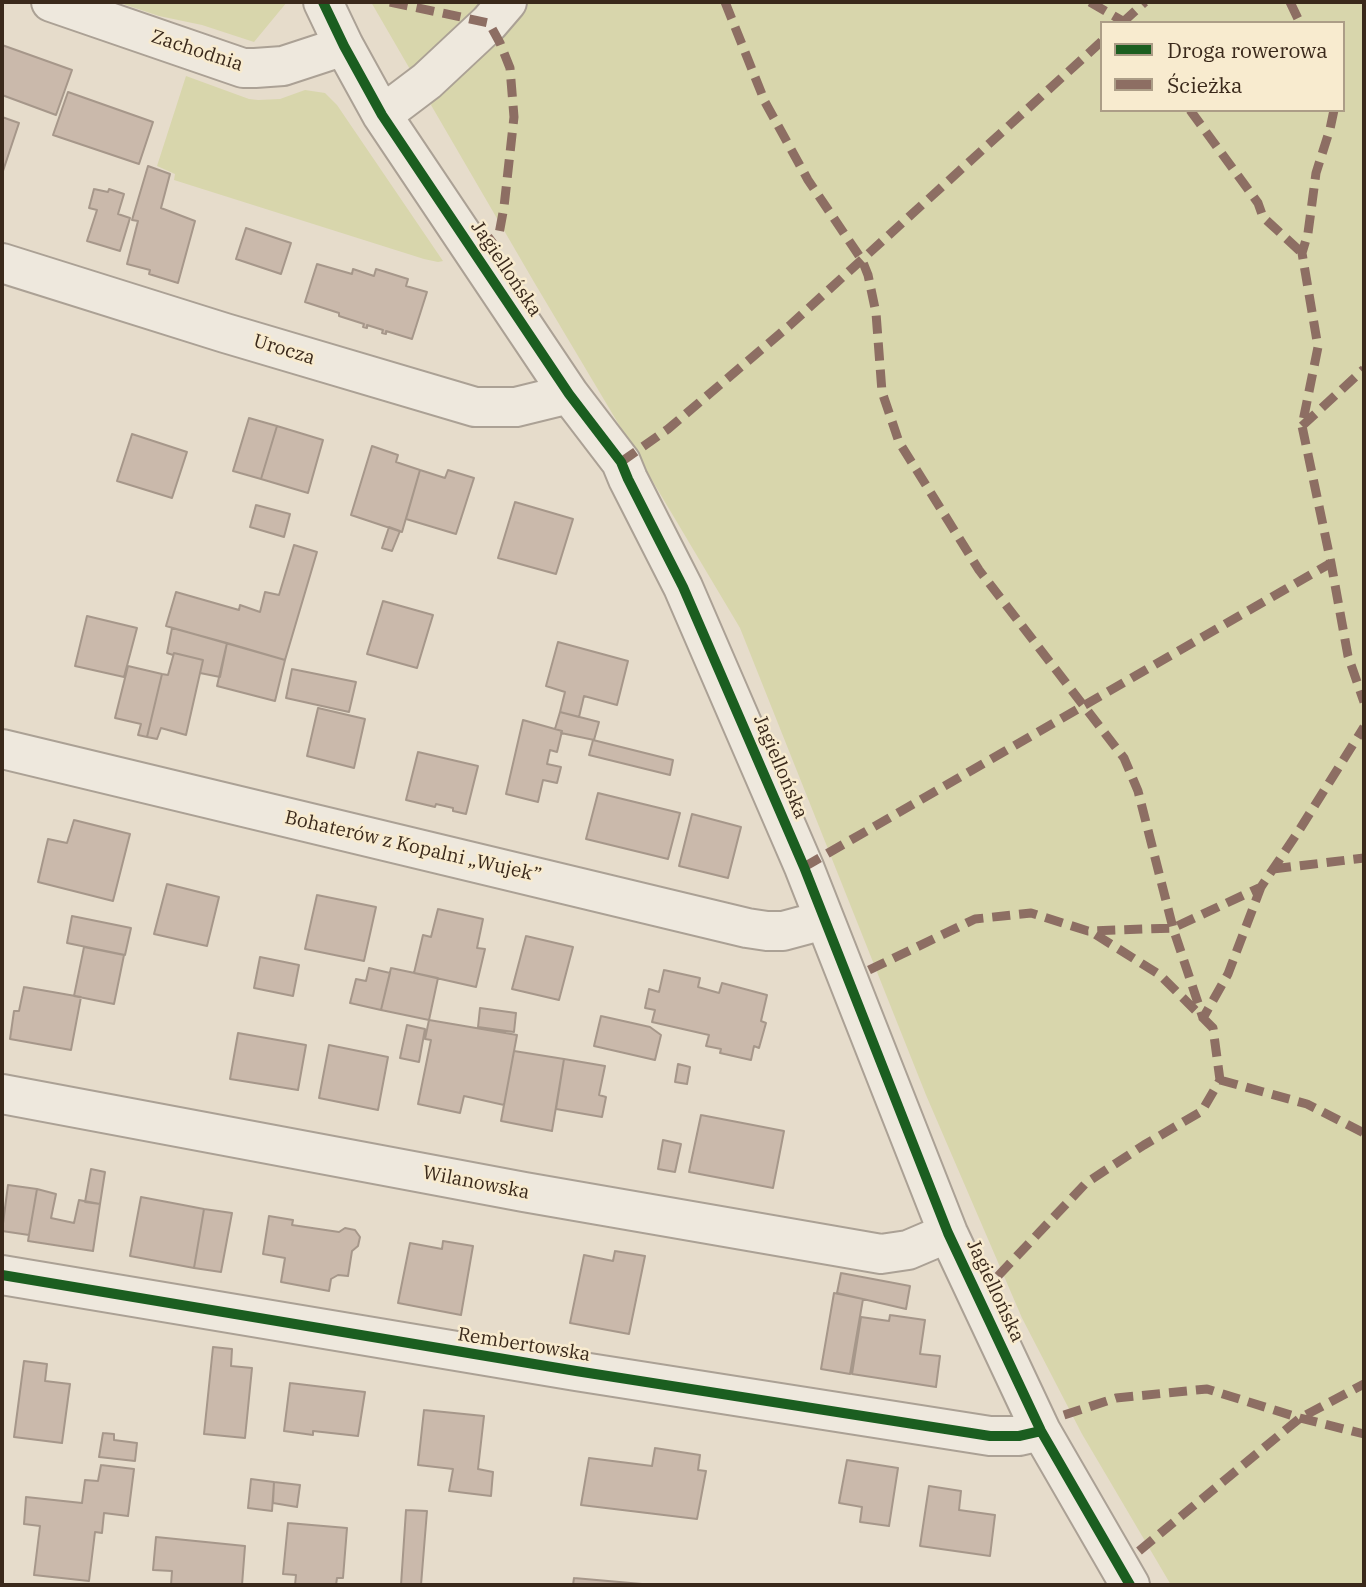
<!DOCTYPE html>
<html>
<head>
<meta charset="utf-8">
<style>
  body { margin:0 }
  #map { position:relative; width:1366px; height:1587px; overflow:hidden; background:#e6dccb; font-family:"IBM Plex Serif",serif }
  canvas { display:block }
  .frame { position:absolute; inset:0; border:4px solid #3a291b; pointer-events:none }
  .legend { position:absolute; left:1100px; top:21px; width:245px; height:91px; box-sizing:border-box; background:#f8ebcf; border:2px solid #ac9d87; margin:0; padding:9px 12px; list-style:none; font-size:21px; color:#3a291b }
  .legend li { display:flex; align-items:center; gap:14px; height:35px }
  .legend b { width:35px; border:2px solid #ac9d87 }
</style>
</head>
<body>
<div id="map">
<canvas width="1366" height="1587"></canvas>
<div class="frame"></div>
<ul class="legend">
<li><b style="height:9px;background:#1b5e20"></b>Droga rowerowa</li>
<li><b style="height:9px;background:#8d6e63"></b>Ścieżka</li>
</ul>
</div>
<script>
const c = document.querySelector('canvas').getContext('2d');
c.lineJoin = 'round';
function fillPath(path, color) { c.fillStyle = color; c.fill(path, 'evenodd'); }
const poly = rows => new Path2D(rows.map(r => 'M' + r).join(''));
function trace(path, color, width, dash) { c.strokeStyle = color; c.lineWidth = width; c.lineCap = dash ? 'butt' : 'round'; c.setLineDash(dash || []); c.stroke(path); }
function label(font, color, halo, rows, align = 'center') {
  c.font = font + ' "IBM Plex Serif",serif'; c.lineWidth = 5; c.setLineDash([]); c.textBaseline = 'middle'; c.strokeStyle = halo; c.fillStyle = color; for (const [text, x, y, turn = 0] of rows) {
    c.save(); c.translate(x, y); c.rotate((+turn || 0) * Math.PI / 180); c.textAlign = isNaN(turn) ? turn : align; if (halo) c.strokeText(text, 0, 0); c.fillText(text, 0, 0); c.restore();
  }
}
const green = poly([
  [117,2,287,2,254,42,202,25,159,16],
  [371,2,496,2,411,71],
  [522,2,1364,2,1364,1585,1171,1585,1082,1434,1022,1318,926,1095,740,628,534,282,431,105,435,94],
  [1102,23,1343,23,1343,110,1102,110],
  [186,76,249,99,258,100,280,99,305,90,325,93,337,105,443,261,438,262,424,259,174,180,175,174,157,166]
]);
const building = poly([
  [2,45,72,70,56,115,2,95,2,45],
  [68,92,153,122,139,164,53,135,68,92],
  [2,117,19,123,2,174,2,117],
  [148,166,170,174,161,208,195,221,178,283,149,274,150,270,127,264,138,221,132,220,148,166],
  [94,189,108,192,109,189,124,194,118,214,130,218,120,251,87,241,97,210,89,208,94,189],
  [246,228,291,243,281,274,236,259,246,228],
  [317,264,352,274,353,269,374,276,376,269,408,279,406,286,427,292,412,339,386,331,386,334,382,333,383,330,367,325,367,328,363,327,364,324,339,316,339,313,305,302,317,264],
  [249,418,277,426,261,479,233,471,249,418],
  [277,426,323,440,308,493,261,479,277,426],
  [132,434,187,452,172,498,117,481,132,434],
  [372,446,398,455,396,462,420,470,402,532,351,515,372,446],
  [420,470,445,478,448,470,474,478,456,534,406,519,420,470],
  [515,502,573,519,556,574,498,558,515,502],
  [256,505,290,514,284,537,250,527,256,505],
  [389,527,400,531,392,551,382,548,389,527],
  [294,545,317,552,285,660,166,626,176,592,239,610,240,605,260,612,265,592,279,595,294,545],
  [383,601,433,615,417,668,367,654,383,601],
  [87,616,137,628,124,677,75,666,87,616],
  [172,628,227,643,220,677,200,673,203,660,174,653,173,655,167,653,172,628],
  [558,642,628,661,617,705,584,696,579,717,560,712,565,692,546,686,558,642],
  [227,643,285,660,275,701,217,686,227,643],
  [174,653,203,660,186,735,161,728,157,739,147,737,162,674,168,675,174,653],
  [128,666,162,674,147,737,138,735,141,724,115,718,128,666],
  [292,669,356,682,349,712,286,698,292,669],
  [318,708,365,719,354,768,307,756,318,708],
  [560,712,599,722,594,740,561,733,562,731,555,729,560,712],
  [523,720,562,731,557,752,550,750,547,764,561,767,557,783,543,780,538,802,506,794,523,720],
  [593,740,673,760,670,775,589,755,593,740],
  [418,752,478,766,466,814,453,811,453,808,436,804,435,807,406,800,418,752],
  [598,793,680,813,668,859,586,839,598,793],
  [692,814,741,827,728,878,679,866,692,814],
  [74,820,130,834,113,901,38,882,48,839,67,843,74,820],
  [167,884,219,897,207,946,154,934,167,884],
  [317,895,376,907,364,961,305,949,317,895],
  [438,909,483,919,477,948,485,949,476,987,414,973,423,935,431,937,438,909],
  [72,916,131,928,125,955,67,943,72,916],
  [526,936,573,947,559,1000,512,989,526,936],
  [84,947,124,955,114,1004,74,996,84,947],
  [260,957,299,965,293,996,254,988,260,957],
  [369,968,390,973,381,1010,350,1003,356,979,366,981,369,968],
  [391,968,438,978,429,1020,381,1010,391,968],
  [664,970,700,978,698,987,719,993,722,983,767,995,761,1021,766,1023,759,1048,754,1046,751,1060,720,1053,721,1049,706,1046,709,1035,652,1022,655,1010,645,1008,649,989,659,992,664,970],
  [24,987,81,997,71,1050,10,1039,14,1011,19,1011,24,987],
  [480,1008,516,1013,514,1032,478,1027,480,1008],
  [601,1016,650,1027,661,1035,655,1060,594,1046,601,1016],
  [429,1020,517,1035,504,1105,464,1096,460,1113,418,1104,431,1040,425,1039,429,1020],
  [407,1025,425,1029,419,1062,400,1058,407,1025],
  [238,1033,306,1045,298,1090,230,1079,238,1033],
  [329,1045,388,1057,378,1110,319,1098,329,1045],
  [514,1051,564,1059,552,1131,501,1121,514,1051],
  [564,1059,605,1066,599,1095,606,1097,602,1117,556,1109,564,1059],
  [678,1064,690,1067,687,1084,675,1082,678,1064],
  [701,1115,784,1131,773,1188,689,1172,701,1115],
  [663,1140,681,1144,675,1172,658,1169,663,1140],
  [91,1169,105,1172,100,1204,85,1202,91,1169],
  [8,1185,37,1189,29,1235,2,1231,8,1185],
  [37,1189,56,1194,51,1218,74,1223,79,1200,100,1204,93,1251,28,1241,37,1189],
  [141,1197,204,1209,194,1268,130,1256,141,1197],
  [204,1209,232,1213,221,1272,194,1268,204,1209],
  [269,1216,293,1220,292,1225,339,1232,345,1228,355,1230,360,1237,358,1246,352,1251,348,1276,338,1275,331,1279,329,1291,281,1282,285,1258,263,1254,269,1216],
  [443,1241,473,1246,461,1315,398,1303,410,1243,442,1249,443,1241],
  [615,1251,645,1256,629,1334,570,1323,584,1255,613,1261,615,1251],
  [841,1273,910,1286,906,1309,837,1293,841,1273],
  [834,1293,863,1299,850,1374,821,1369,834,1293],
  [890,1315,925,1320,920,1354,940,1356,936,1387,852,1374,861,1317,889,1321,890,1315],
  [213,1347,232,1349,231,1366,252,1368,245,1438,204,1434,213,1347],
  [24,1361,47,1364,45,1381,70,1384,62,1443,14,1437,24,1361],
  [290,1383,365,1392,358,1436,313,1431,313,1435,284,1431,290,1383],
  [424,1410,484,1416,478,1469,493,1472,491,1496,449,1491,453,1469,418,1465,424,1410],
  [103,1433,114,1434,114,1440,137,1443,135,1461,99,1457,103,1433],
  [655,1448,700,1455,698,1470,706,1471,697,1519,581,1505,589,1458,652,1466,655,1448],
  [847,1460,898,1468,889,1526,860,1522,862,1507,839,1503,847,1460],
  [101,1465,134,1469,128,1516,104,1513,102,1533,95,1532,89,1581,34,1575,40,1526,24,1524,26,1497,82,1503,85,1480,98,1481,101,1465],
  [251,1479,274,1482,272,1511,248,1508,251,1479],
  [274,1482,300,1485,297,1507,273,1503,274,1482],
  [929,1486,961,1491,959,1510,995,1515,990,1556,920,1546,929,1486],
  [406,1510,427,1511,421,1585,401,1585,406,1510],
  [288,1523,347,1528,343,1578,337,1578,336,1585,295,1585,296,1575,283,1574,288,1523],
  [156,1537,245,1546,242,1585,171,1585,172,1571,153,1570,156,1537],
  [574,1578,642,1584,642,1585,573,1585,574,1578]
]);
const minor = poly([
  [51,2,243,68,255,68,283,66,344,46],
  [323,2,344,46,382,115,569,394,621,462,628,479,683,587,804,867,948,1233,1041,1431,1130,1585],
  [382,115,427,81,489,23,507,2],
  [2,263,225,333,475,407,516,407,569,394],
  [2,749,747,928,767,931,783,931,824,920],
  [2,1094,524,1192,881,1254,908,1250,948,1233],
  [2,1275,576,1371,990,1436,1019,1436,1041,1431]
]);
const quiet = poly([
  [390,2,489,23,500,43,510,68,514,117,504,207,499,234,474,253],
  [725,2,765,102,808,180,862,260,868,275,876,313,882,392,899,442,979,570,1124,758,1138,791,1173,928,1203,1018,1228,974,1261,887],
  [1090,2,1126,23],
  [1290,2,1300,23],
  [1122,23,1145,2],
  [1190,110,1258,203,1263,217,1302,253],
  [1334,110,1330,129,1316,173,1308,233,1302,253,1318,347,1302,426,1331,563,1348,656,1364,702],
  [1302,426,1364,369],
  [621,462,668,429,789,326,1102,41],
  [804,867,1331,563],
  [1273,869,1364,858],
  [869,970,975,919,1031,913,1088,931,1173,928,1261,887,1298,832,1364,727],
  [1220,1080,1307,1104,1364,1133],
  [998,1276,1086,1183,1144,1145,1202,1111,1220,1080,1213,1028,1160,975,1090,931],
  [1064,1415,1116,1398,1207,1389,1300,1418,1364,1434],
  [1139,1551,1300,1418,1364,1384]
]);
const cycleway = poly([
  [323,2,344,46,382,115,569,394,621,462,628,479,683,587,804,867,948,1233,1041,1431,1130,1585],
  [2,1275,576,1371,990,1436,1019,1436,1041,1431]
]);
const streetNames = [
  ["Zachodnia",197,51,18],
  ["Jagiellońska",506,269,56],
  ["Urocza",284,350,17],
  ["Jagiellońska",780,767,67],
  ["Bohaterów z Kopalni „Wujek”",413,847,13],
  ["Wilanowska",476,1183,11],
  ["Jagiellońska",995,1291,65],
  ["Rembertowska",524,1345,9]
];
fillPath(green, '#d8d6ac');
fillPath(building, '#cab9ab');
trace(building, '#a6978a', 2);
trace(minor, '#aba195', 42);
trace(minor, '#eee8dd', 38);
trace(quiet, '#8d6e63', 9, [18, 9]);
trace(cycleway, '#1b5e20', 10);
label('19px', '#3a291b', '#f8ebcf', streetNames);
</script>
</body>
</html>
